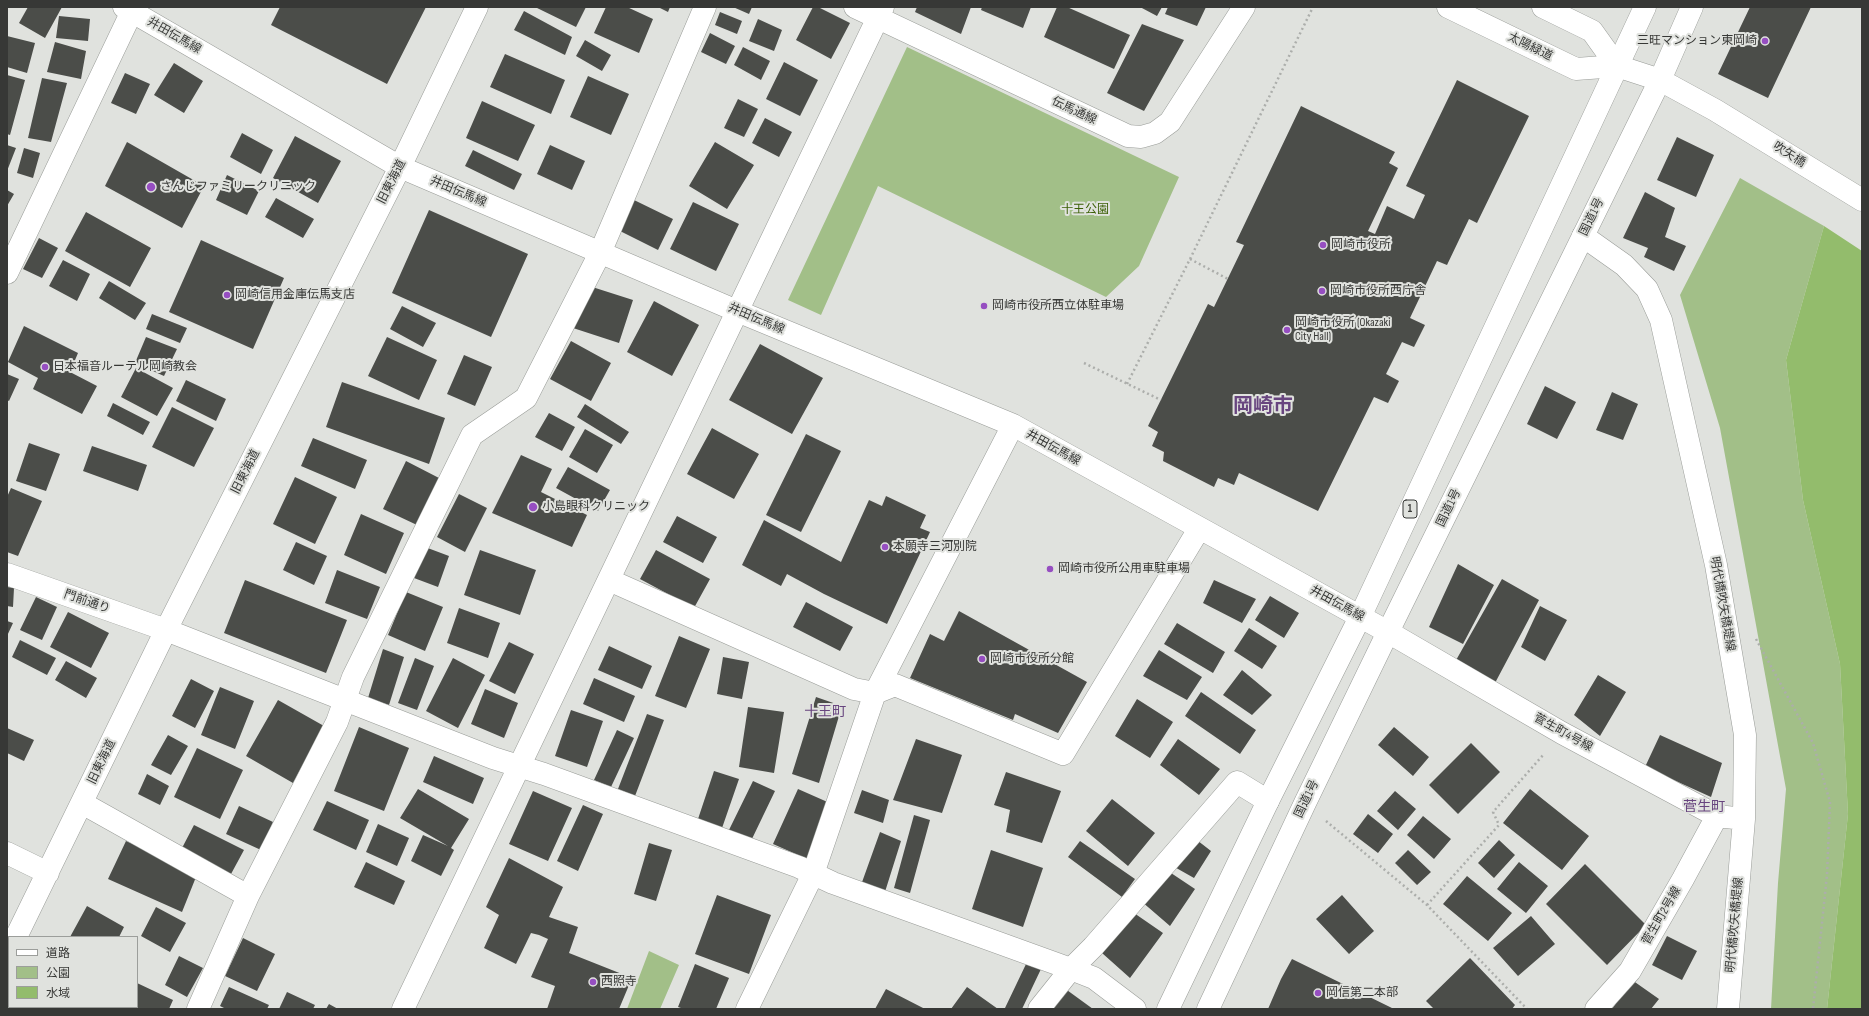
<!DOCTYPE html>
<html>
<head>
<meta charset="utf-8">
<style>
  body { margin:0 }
  #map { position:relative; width:1869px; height:1016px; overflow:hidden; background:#e0e2de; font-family:"Sofia Sans Condensed","Noto Sans JP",sans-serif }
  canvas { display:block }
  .frame { position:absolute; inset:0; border:8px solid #373836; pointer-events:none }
  .legend { position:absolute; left:8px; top:936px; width:130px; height:72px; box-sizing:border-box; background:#e0e2de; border:1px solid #9c9e9b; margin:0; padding:5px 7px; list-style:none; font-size:12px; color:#373836 }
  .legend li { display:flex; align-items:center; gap:8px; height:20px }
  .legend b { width:20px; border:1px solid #9c9e9b }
</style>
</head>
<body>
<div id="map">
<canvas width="1869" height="1016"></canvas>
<div class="frame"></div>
<ul class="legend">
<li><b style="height:5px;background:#fff"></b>道路</li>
<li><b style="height:11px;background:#a2bf88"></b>公園</li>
<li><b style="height:11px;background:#93bc6c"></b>水域</li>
</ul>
</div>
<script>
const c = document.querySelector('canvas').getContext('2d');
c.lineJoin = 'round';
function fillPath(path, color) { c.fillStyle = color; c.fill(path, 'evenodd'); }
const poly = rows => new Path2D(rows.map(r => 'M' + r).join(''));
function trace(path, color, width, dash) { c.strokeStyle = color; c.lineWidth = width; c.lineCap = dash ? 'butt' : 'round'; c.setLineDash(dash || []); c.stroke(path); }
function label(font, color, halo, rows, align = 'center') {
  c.font = font + ' "Sofia Sans Condensed","Noto Sans JP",sans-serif'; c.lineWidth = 4; c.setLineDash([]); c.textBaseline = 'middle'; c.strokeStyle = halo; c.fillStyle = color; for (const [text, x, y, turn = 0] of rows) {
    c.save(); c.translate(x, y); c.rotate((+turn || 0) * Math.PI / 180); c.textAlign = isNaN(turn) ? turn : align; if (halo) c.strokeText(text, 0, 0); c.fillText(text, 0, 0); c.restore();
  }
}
const green = poly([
  [907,47,1179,177,1139,266,1106,297,878,186,821,315,788,300],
  [1740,178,1824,226,1786,360,1803,500,1840,664,1848,814,1827,1009,1771,1009,1778,883,1786,789,1720,428,1680,295],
  [649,951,679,965,660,1009,627,1009]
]);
const water = poly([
  [1824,226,1862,251,1862,1009,1827,1009,1848,814,1840,664,1803,500,1786,360]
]);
const building = poly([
  [28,7,62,7,45,38,19,23],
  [280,7,426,7,387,84,271,25],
  [535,7,586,7,576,27],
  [606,7,627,7,653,19,639,53,594,33],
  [658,7,670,7,668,12],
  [733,7,752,7,749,14],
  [813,7,818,7,850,23,831,59,796,40],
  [917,7,971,7,961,34,915,12],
  [982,7,1031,7,1023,28,981,10],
  [1057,7,1067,7,1130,35,1114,69,1044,37],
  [1140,7,1162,7,1157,16],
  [1168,7,1206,7,1197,26,1165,14],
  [1750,7,1811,7,1768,98,1718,74],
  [524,11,572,37,565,55,514,30],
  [720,12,742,21,737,34,715,25],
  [59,16,90,19,88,41,56,38],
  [758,19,782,30,774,51,749,41],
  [1142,24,1184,40,1144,111,1107,93],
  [710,33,735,46,726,64,701,52],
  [7,36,35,43,27,73,7,67],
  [585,40,611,55,602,71,576,56],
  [55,42,86,51,81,79,47,72],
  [743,47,770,61,761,80,734,65],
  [505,54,565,80,551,114,490,87],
  [784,62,818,80,800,116,766,99],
  [174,63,203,81,184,113,154,95],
  [125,73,150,84,136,114,111,103],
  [7,75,25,80,10,135,7,134],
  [588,76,629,94,611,135,570,117],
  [42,78,67,83,51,142,28,138],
  [1457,80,1529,116,1477,223,1469,219,1447,265,1437,261,1410,318,1425,325,1414,347,1402,342,1386,374,1399,381,1388,403,1374,397,1318,511,1239,473,1234,485,1218,478,1214,487,1163,461,1164,452,1152,446,1158,432,1148,426,1208,304,1214,307,1244,245,1236,242,1301,106,1395,152,1389,163,1398,168,1368,231,1375,234,1387,206,1414,219,1425,195,1406,186],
  [738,99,758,109,744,137,724,128],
  [482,101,535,125,518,161,466,138],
  [765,118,792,132,779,157,752,143],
  [242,133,273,150,261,174,230,157],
  [295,136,341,161,318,203,273,178],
  [1677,137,1714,155,1696,197,1657,180],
  [127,142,204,186,182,228,105,186],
  [715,142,754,165,727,209,689,186],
  [7,145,16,148,7,171],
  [550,145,585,161,572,190,537,174],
  [24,148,40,153,33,178,17,173],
  [473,150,522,174,514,190,465,166],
  [227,175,259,191,247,215,216,200],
  [7,190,14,194,7,206],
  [1645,192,1675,208,1665,237,1686,246,1674,271,1644,257,1648,248,1623,238],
  [276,198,314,219,303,238,265,217],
  [634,200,673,219,658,250,620,231],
  [693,202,739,224,716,271,670,249],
  [429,210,528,254,491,337,392,293],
  [86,212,151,248,130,287,65,251],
  [39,238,58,248,42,278,23,269],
  [201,240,284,278,253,349,169,312],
  [63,260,90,274,77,301,49,286],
  [109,281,146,303,135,320,99,298],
  [586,285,633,300,619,343,573,328],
  [654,301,699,325,672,376,627,352],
  [402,306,436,323,423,347,390,329],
  [152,314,187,328,180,343,146,329],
  [24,326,78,353,70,372,97,386,82,414,33,389,38,378,8,362],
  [146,337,177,349,164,376,135,363],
  [387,337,437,360,419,400,368,376],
  [571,341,611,363,591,401,550,379],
  [760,344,823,378,792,434,729,400],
  [464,355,492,367,475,406,447,394],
  [136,368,173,388,157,416,121,397],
  [7,374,19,379,9,401,7,400],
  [186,380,226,399,216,421,176,401],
  [342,382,445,418,429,464,326,427],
  [1545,386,1576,402,1557,439,1527,424],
  [1612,392,1638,404,1623,440,1596,430],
  [113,403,150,422,143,435,107,416],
  [585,404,629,432,621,444,577,417],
  [172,407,214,428,194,467,152,447],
  [549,413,575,427,562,451,535,437],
  [712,428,759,454,734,499,687,474],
  [585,429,613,445,597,473,569,457],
  [806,434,841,451,801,532,766,515],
  [313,438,367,460,355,489,301,466],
  [29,443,60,454,46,491,16,481],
  [92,446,147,465,138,491,83,471],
  [521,455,552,469,541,492,587,515,572,547,492,513],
  [406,461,439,478,417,525,383,509],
  [568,467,610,490,598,511,556,488],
  [295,477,337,497,315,544,273,524],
  [11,488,42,501,18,556,7,552,7,497],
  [459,494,487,508,465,552,437,537],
  [886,496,926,515,920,528,930,532,887,624,824,594,787,574,781,586,742,565,764,520,841,562,869,500,882,506],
  [361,514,404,533,386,574,344,555],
  [677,516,717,537,703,563,663,542],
  [296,542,327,556,314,585,283,570],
  [425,547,449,556,438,587,414,578],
  [480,550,536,570,520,615,464,595],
  [656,550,710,579,694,608,640,579],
  [1458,564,1494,585,1463,644,1429,627],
  [337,570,380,587,367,619,325,603],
  [1502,579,1539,600,1495,683,1455,662],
  [245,580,347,620,326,673,224,633],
  [1214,580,1256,599,1242,623,1203,603],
  [7,587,14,588,13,607,7,606],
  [406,592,443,607,425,651,388,635],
  [1270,596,1299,613,1284,638,1255,620],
  [36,597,57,607,42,640,20,630],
  [806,602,853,627,840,651,793,627],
  [1540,606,1567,620,1545,661,1521,647],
  [459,608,500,623,488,658,447,643],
  [959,611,1087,682,1058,733,1015,714,1013,720,910,678,930,634,944,641],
  [68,612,109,633,91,668,50,647],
  [7,621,13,623,7,636],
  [1177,623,1225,652,1213,673,1164,644],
  [1249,628,1277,646,1262,669,1234,651],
  [679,636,710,649,686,708,655,696],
  [20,640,56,658,47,675,12,657],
  [509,642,534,654,515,694,489,681],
  [609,646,652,666,642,689,598,670],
  [383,649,404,657,389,705,368,698],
  [1159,650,1202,677,1187,700,1143,676],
  [723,657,749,662,742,699,717,694],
  [415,658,434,666,417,710,398,703],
  [453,658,485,675,458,728,426,711],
  [66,661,97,678,86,698,55,680],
  [1242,670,1272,695,1252,715,1223,695],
  [1598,675,1626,692,1600,736,1574,715],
  [594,678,635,696,624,722,583,704],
  [191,679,214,691,195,728,172,716],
  [220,687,254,701,235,749,201,735],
  [485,689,518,703,504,738,471,724],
  [1201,692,1256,730,1240,754,1185,716],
  [816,697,842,706,819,783,792,774],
  [1137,699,1173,722,1150,758,1115,736],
  [278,700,324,726,293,783,246,756],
  [748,707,784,712,774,773,739,767],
  [571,710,603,721,587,767,555,756],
  [647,714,664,720,635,796,618,789],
  [359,727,409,748,384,811,334,791],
  [1394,727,1429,757,1413,776,1378,745],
  [7,728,34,740,24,761,7,753],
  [617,730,634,738,611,787,594,780],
  [168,735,188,746,171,775,151,765],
  [1660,735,1722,763,1711,797,1645,767],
  [916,739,962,755,942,813,893,800],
  [1178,739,1220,769,1199,795,1160,765],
  [1471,743,1500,772,1458,814,1429,785],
  [197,748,243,770,220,819,174,797],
  [434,756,484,778,473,804,423,782],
  [714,771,739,779,721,831,697,822],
  [1006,772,1061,791,1042,843,1006,832,1010,810,994,805],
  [147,774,169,786,160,805,138,794],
  [753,781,775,791,750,843,728,832],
  [418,789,469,819,451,848,454,850,441,876,411,861,423,835,448,846,400,818],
  [798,789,832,804,807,859,773,844],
  [1530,789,1589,836,1562,870,1503,823],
  [862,790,889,800,883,823,854,813],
  [533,791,572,808,548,861,509,844],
  [1395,791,1416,809,1398,830,1377,811],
  [1112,799,1155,833,1128,866,1086,831],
  [327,801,369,820,356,850,313,830],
  [583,805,603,814,578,871,557,861],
  [239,806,273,822,261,850,226,834],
  [1368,814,1393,834,1378,853,1353,834],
  [914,815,930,820,910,893,894,888],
  [1423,816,1451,839,1434,859,1407,835],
  [378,824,409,838,397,866,366,852],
  [194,825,244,850,231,874,182,848],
  [880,832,901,841,884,895,861,885],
  [1193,837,1211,851,1194,878,1171,865],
  [1499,840,1515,855,1494,878,1478,863],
  [126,841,198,872,182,912,108,879],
  [1080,841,1135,879,1122,897,1068,857],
  [649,843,672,850,656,901,634,894],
  [991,850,1043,868,1023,927,972,909],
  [1408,850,1431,872,1417,885,1395,863],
  [509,858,563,887,549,917,578,927,569,953,632,978,619,1009,547,1009,555,986,531,977,548,939,539,935,531,933,516,964,484,948,499,915,486,907],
  [366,862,405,881,394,905,354,887],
  [1519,862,1548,886,1526,913,1497,889],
  [1585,864,1646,925,1607,965,1546,904],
  [1165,869,1195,889,1170,926,1141,901],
  [1467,876,1512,913,1488,941,1443,904],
  [717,895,771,915,749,974,695,954],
  [1342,895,1374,931,1349,954,1316,919],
  [87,906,124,927,119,937,70,937],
  [156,907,186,923,170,952,141,936],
  [1134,913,1163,933,1130,978,1102,953],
  [1531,916,1555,944,1518,976,1493,948],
  [1667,936,1697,951,1682,980,1652,965],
  [243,938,275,954,257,991,225,976],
  [179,956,203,968,187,997,165,985],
  [1470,958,1515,1005,1512,1009,1434,1009,1426,1001],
  [1292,959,1394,1009,1268,1009,1281,979],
  [1027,962,1041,969,1022,1009,1008,1009,1005,1008],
  [695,964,729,978,716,1009,684,1009,678,1007],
  [1632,980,1659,999,1651,1009,1612,1009],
  [137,983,173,1000,169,1009,115,1009,111,1007,137,1007],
  [1060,985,1093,1009,1042,1009],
  [229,987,269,1005,267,1009,226,1009,220,1006],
  [967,987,998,1009,951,1009],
  [886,989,925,1009,875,1009],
  [287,992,315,1005,313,1009,279,1009],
  [329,1004,338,1009,326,1009],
  [36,1007,101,1007,100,1009,35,1009]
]);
const path = poly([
  [1190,259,1228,279],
  [1084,363,1161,400],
  [1127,384,1190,259,1313,7],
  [1756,639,1813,743,1830,802,1827,875,1813,1009],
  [1326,821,1427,905,1527,1009],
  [1427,905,1499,825,1493,812,1544,754]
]);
const minor = poly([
  [124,7,400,167,737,311,1013,425,1388,632,1562,733,1717,816,1744,819],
  [855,7,1128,136,1141,137,1155,133,1170,122,1244,7],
  [1448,7,1576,69,1617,66,1660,80,1715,110,1862,200],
  [1543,7,1592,31,1617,66],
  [1583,236,1624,265,1647,289,1661,320,1716,565,1745,735,1744,819,1728,1009],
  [7,273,134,7],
  [7,574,166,630,493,758,544,774,799,867,833,883,1071,969,1094,978,1135,1009],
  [609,580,854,689,875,693,895,685,1063,754,1199,529],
  [82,803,248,896],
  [7,853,48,873],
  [16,937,166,630,400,167,477,7],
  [7,956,9,952],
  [198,1009,248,896,337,722,353,677,472,435,526,398,600,253,705,7],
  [403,1009,883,7],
  [747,1009,813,874,875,693,1013,425],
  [1039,1009,1071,969,1093,947,1237,782,1268,801],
  [1596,1009,1630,971,1683,879,1717,816]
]);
const highway = poly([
  [1168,1009,1268,801,1360,617,1645,7],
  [1208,1009,1305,803,1388,632,1660,80,1692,7]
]);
const markers = [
  [1765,41,4,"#964ec1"],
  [151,187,5,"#964ec1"],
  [1323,245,4,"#964ec1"],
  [1322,291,4,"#964ec1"],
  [227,295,4,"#964ec1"],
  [984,306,4,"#964ec1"],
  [1287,330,4,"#964ec1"],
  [45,367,4,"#964ec1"],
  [533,507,5,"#964ec1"],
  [885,547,4,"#964ec1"],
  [1050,569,4,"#964ec1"],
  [982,659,4,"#964ec1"],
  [593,982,4,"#964ec1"],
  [1318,993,4,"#964ec1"]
];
const shields = [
  [1410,509,14]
];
const shieldNames = [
  ["1",1410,509]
];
const streetNames = [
  ["井田伝馬線",174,36,30],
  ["太陽緑道",1530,47,26],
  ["伝馬通線",1074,111,25],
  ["吹矢橋",1789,155,32],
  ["旧東海道",392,182,-63],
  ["井田伝馬線",458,192,23],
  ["国道1号",1592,217,-64],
  ["井田伝馬線",756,319,23],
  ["井田伝馬線",1053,448,29],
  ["旧東海道",246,472,-63],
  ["国道1号",1449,508,-64],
  ["門前通り",87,602,19],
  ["井田伝馬線",1337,604,29],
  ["明代橋吹矢橋堤線",1722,604,80],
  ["菅生町4号線",1563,733,29],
  ["旧東海道",102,762,-64],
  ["国道1号",1307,799,-64],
  ["菅生町2号線",1662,916,-60],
  ["明代橋吹矢橋堤線",1735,925,-85]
];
const poiNames = [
  ["三旺マンション東岡崎",1757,41,"right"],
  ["さんじファミリークリニック",160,187],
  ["岡崎市役所",1331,245],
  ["岡崎市役所西庁舎",1330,291],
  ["岡崎信用金庫伝馬支店",235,295],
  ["岡崎市役所西立体駐車場",992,306],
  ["岡崎市役所 (Okazaki",1295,323],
  ["City Hall)",1295,337],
  ["日本福音ルーテル岡崎教会",53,367],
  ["小島眼科クリニック",542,507],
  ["本願寺三河別院",893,547],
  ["岡崎市役所公用車駐車場",1058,569],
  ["岡崎市役所分館",990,659],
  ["西照寺",601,982],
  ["岡信第二本部",1326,993]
];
const parkNames = [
  ["十王公園",1085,210]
];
const quarterNames = [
  ["十王町",825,712],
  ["菅生町",1704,807]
];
const townNames = [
  ["岡崎市",1263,407]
];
fillPath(green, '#a2bf88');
fillPath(water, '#93bc6c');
fillPath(building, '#4b4d49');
trace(minor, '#999c98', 23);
trace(highway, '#999c98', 23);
trace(path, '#acaeab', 2.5, [2, 3]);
trace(minor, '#fff', 22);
trace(highway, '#fff', 22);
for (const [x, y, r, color] of markers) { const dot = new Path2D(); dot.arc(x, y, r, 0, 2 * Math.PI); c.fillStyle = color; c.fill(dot); trace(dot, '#e0e2de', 1.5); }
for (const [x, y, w] of shields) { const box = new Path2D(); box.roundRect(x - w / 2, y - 9, w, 18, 3); c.fillStyle = '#e0e2de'; c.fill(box); trace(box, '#373836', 1); }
label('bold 11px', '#373836', null, shieldNames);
label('12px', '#373836', '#e0e2de', streetNames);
label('12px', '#373836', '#e0e2de', poiNames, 'left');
label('12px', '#3c6007', '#e0e2de', parkNames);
label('14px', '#68457f', '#e0e2de', quarterNames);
label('bold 20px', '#68457f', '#e0e2de', townNames);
</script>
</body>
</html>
